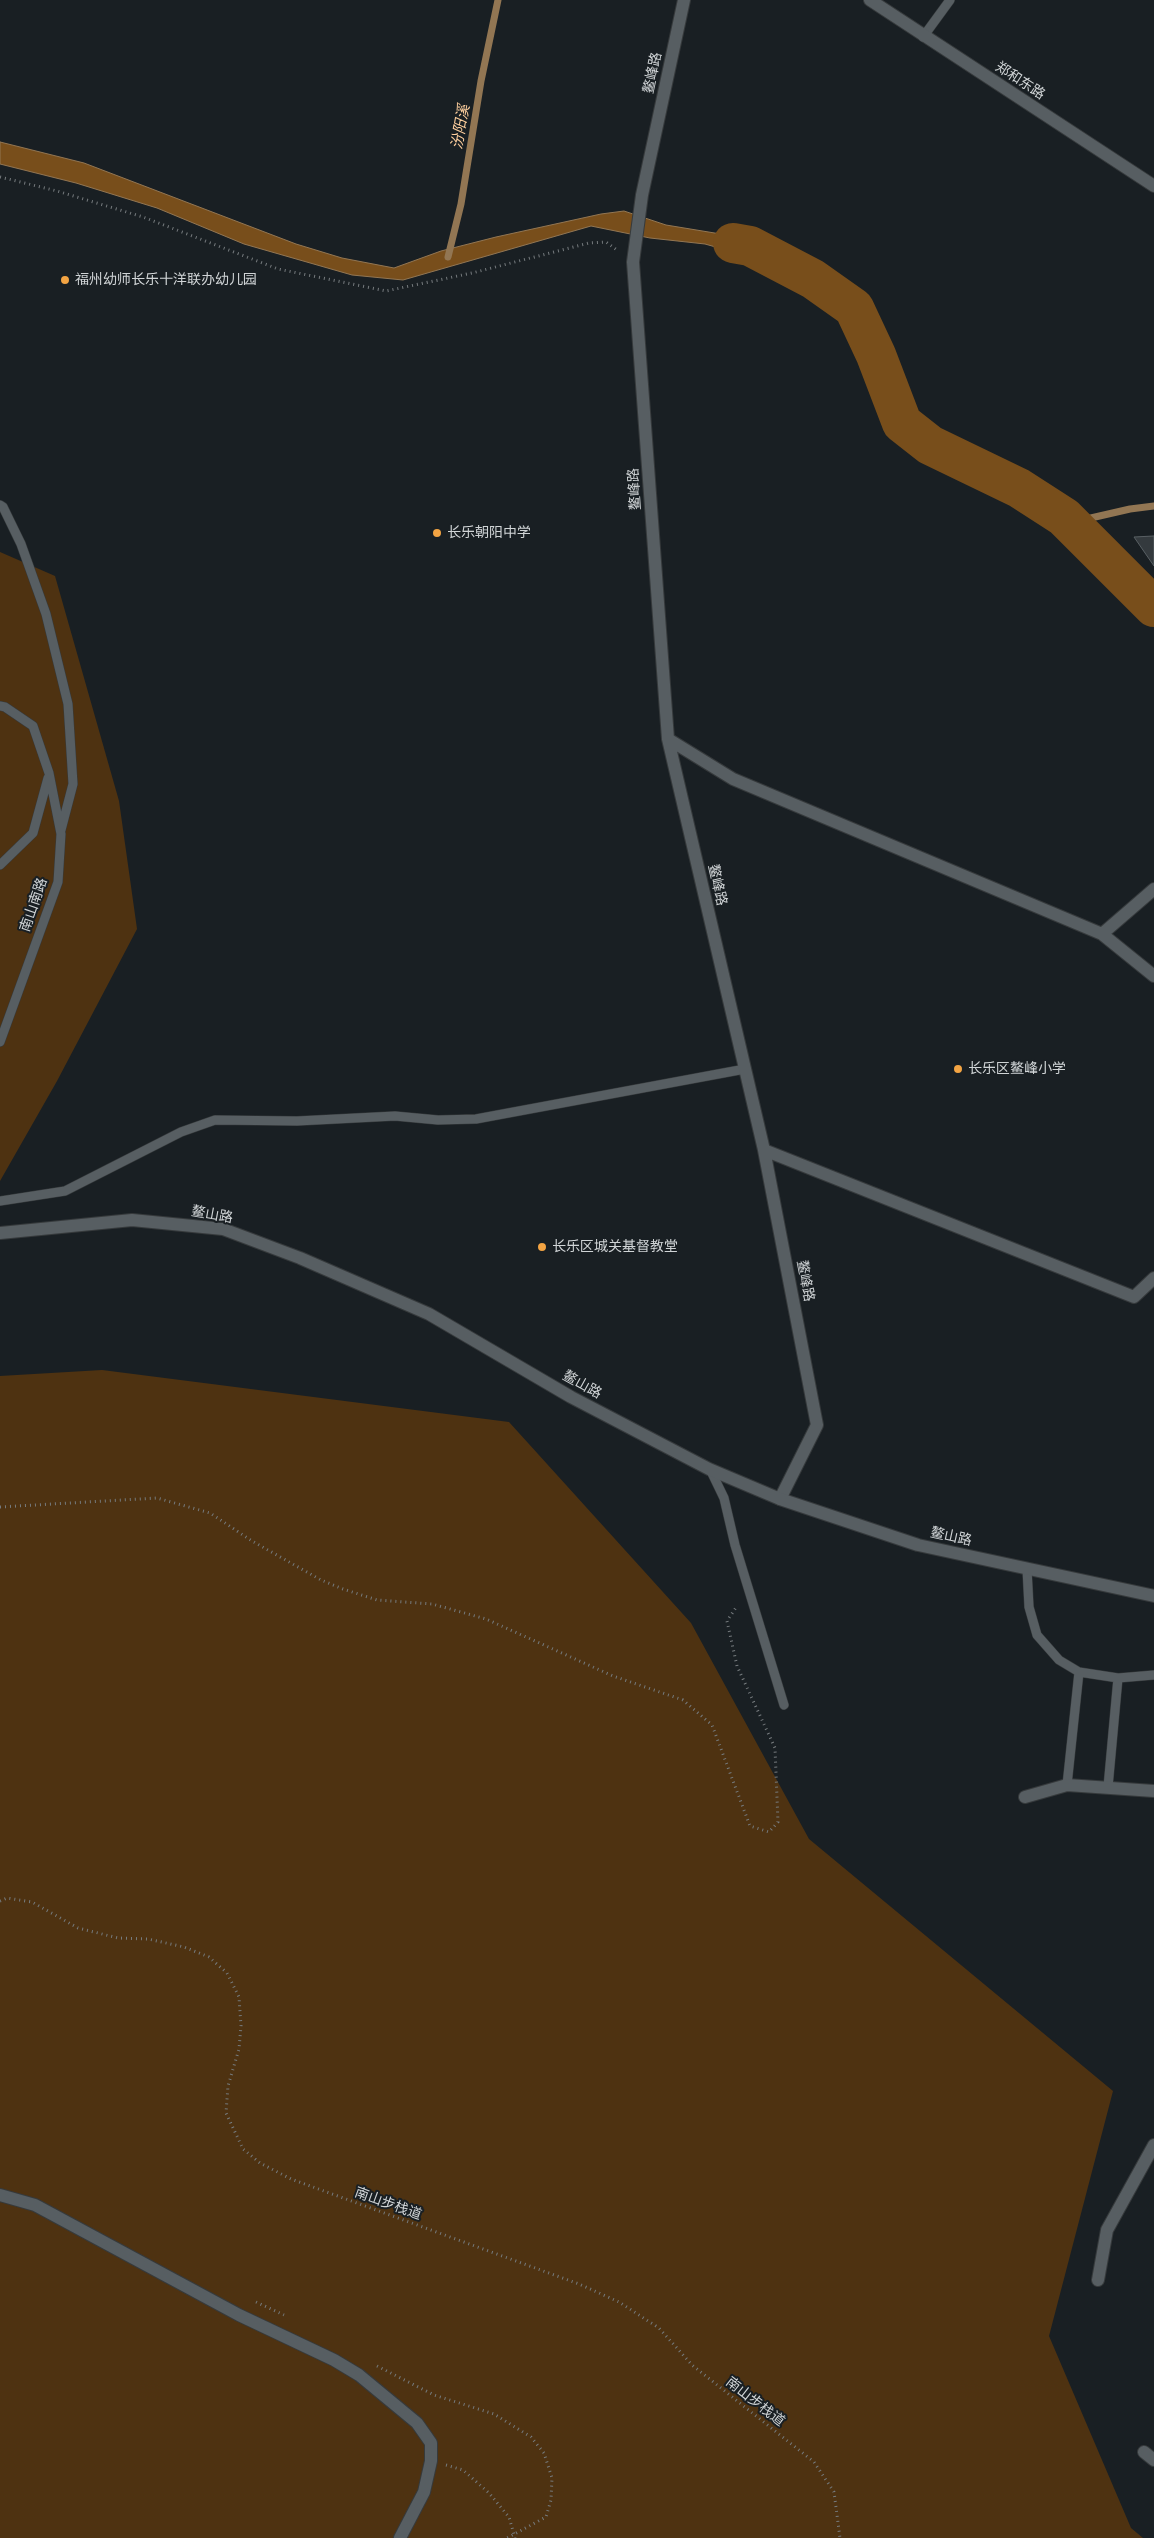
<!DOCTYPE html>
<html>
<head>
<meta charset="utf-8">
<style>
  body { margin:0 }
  canvas { display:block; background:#191f23 }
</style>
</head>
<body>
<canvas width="1154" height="2538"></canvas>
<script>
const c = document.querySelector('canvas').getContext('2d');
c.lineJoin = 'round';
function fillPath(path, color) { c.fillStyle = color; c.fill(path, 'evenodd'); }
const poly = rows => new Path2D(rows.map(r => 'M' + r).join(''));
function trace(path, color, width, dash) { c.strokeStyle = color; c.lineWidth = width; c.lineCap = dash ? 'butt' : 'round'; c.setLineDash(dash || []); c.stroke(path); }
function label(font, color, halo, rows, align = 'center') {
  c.font = font + ' "Fira Sans","Noto Sans SC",sans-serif'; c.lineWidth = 4; c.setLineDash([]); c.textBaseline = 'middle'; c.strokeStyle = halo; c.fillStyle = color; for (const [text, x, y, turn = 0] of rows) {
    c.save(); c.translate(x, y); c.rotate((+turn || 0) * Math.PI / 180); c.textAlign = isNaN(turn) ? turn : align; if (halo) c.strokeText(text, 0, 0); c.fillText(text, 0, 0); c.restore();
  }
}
const green = poly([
  [0,552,55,576,119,801,137,929,57,1081,0,1181],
  [102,1370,509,1422,691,1623,809,1839,1113,2091,1049,2336,1131,2528,1143,2538,0,2538,0,1376]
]);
const water = poly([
  [0,142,84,163,296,244,342,258,394,268,441,251,496,237,601,214,624,211,666,225,745,238,805,257,779,265,705,244,650,238,591,226,403,280,352,275,244,244,157,208,76,183,0,164,0,142]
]);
const stream = poly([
  [448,257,461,204,481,81,498,0],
  [1069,523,1130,509,1154,506]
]);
const river = poly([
  [733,243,750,246,813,279,854,308,876,355,902,423,930,445,1019,488,1064,517,1154,607]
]);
const building = poly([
  [1154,536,1154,566,1134,537,1154,536]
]);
const path = poly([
  [0,177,57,191,143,217,278,269,386,291,472,273,589,243,606,242,617,250],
  [0,1507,157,1498,210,1513,252,1541,321,1580,343,1589,377,1600,432,1604,486,1619,613,1676,683,1700,712,1725,750,1826,769,1832,778,1822,775,1748,737,1666,727,1621,737,1606],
  [0,1901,7,1898,32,1902,78,1928,118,1938,148,1939,184,1947,209,1957,227,1973,239,1997,241,2026,239,2049,228,2086,226,2113,243,2149,260,2163,291,2179,579,2284,619,2302,659,2328,692,2365,814,2462,834,2492,840,2538],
  [256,2302,284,2315],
  [377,2366,434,2395,494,2414,531,2437,544,2453,552,2478,551,2500,546,2517,507,2538],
  [446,2465,463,2470,489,2493,509,2517,515,2538]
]);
const service = poly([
  [923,37,950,0],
  [0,505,3,507,21,544,46,614,68,704,73,784,61,830],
  [0,706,5,707,33,726,49,773,61,834,58,882,0,1042],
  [0,865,33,833,48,778],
  [0,1201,65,1191,181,1132,215,1120,297,1121,395,1116,438,1120,476,1119,745,1069],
  [710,1469,724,1498,735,1545,784,1705],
  [1027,1569,1029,1607,1037,1635,1059,1660,1079,1672,1118,1678,1154,1675],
  [1067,1785,1079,1672],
  [1108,1787,1118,1678]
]);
const minor = poly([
  [684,0,642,195,633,262,668,739,764,1150,817,1425,780,1499],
  [668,739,733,779,1102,934,1154,889],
  [1102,934,1154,976],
  [764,1150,1134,1297,1154,1278],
  [1025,1797,1067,1785,1154,1791],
  [0,2195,35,2205,239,2315,334,2360,359,2375,417,2423,431,2443,431,2461,424,2492,400,2538],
  [1098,2280,1107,2230,1154,2145],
  [1144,2452,1154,2460]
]);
const tertiary = poly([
  [0,1233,132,1220,223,1229,300,1258,429,1314,571,1397,709,1469,780,1499,918,1545,1154,1596]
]);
const secondary = poly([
  [870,0,1154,186]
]);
const markers = [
  [65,280,5,"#f3a443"],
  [437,533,5,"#f3a443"],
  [958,1069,5,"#f3a443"],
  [542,1247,5,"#f3a443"]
];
const streetNames = [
  ["鳌峰路",653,73,-78],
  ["郑和东路",1020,81,33],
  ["鳌峰路",635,489,-94],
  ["鳌峰路",717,885,77],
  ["南山南路",34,905,-71],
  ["鳌山路",212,1215,10],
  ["鳌峰路",805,1281,79],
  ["鳌山路",582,1385,29],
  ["鳌山路",951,1537,12],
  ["南山步栈道",388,2204,20],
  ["南山步栈道",755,2402,38]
];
const poiNames = [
  ["福州幼师长乐十洋联办幼儿园",75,280],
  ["长乐朝阳中学",447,533],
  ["长乐区鳌峰小学",968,1069],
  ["长乐区城关基督教堂",552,1247]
];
const waterNames = [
  ["汾阳溪",461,127,-80]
];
fillPath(green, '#4e3211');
fillPath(water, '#784e1b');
trace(water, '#927653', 1);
trace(stream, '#927653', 7);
trace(river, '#784e1b', 40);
fillPath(building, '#343a3e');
trace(building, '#596064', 1);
trace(service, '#363a3c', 10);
trace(minor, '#363a3c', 14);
trace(tertiary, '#363a3c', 14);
trace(secondary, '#363a3c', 14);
trace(path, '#767b7e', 3, [1, 4]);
trace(service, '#575e62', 9);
trace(minor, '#575e62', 12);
trace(tertiary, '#575e62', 12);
trace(secondary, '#575e62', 12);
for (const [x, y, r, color] of markers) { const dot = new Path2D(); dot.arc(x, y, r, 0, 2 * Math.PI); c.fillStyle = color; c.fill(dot); trace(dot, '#191f23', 2); }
label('14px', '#d0d4d6', '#191f23', streetNames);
label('14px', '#d0d4d6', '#191f23', poiNames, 'left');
label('italic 15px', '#fdce9d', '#191f23', waterNames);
</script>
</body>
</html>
